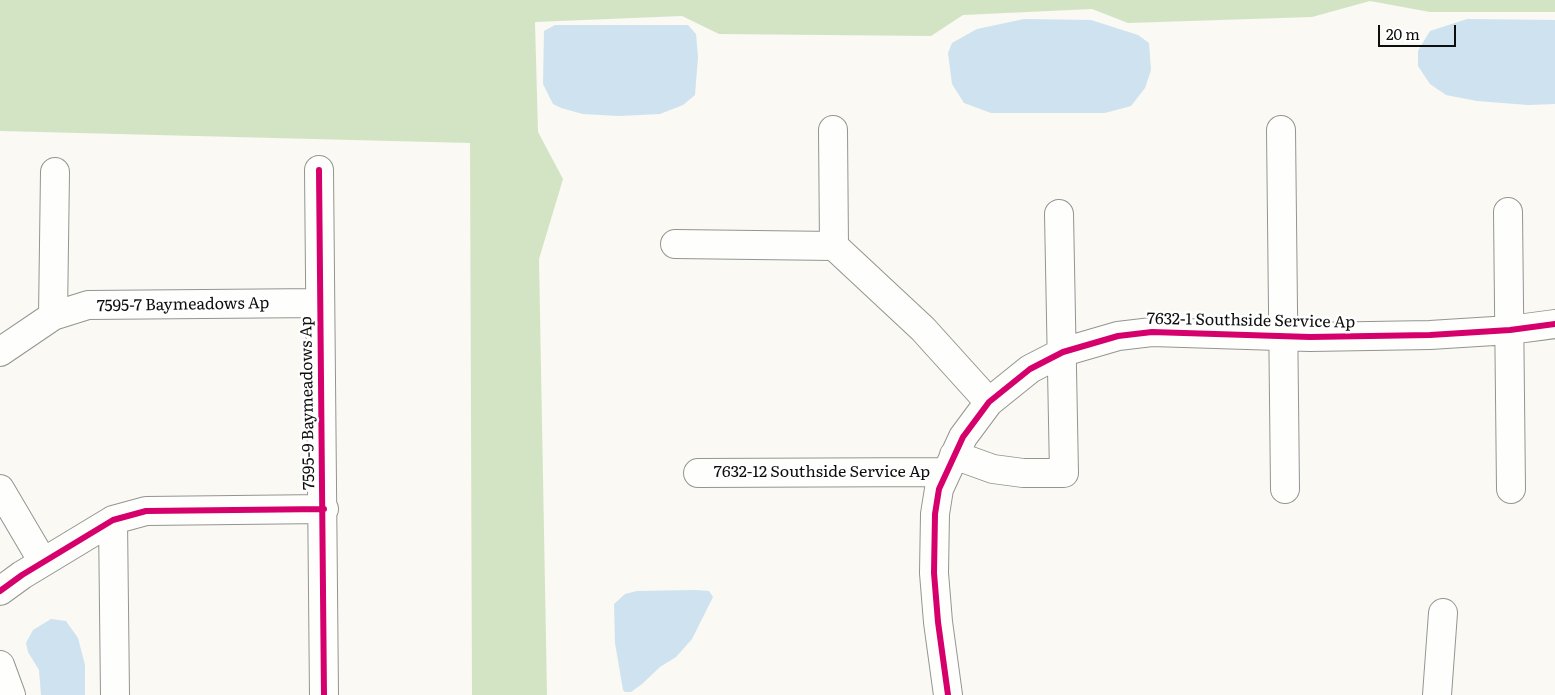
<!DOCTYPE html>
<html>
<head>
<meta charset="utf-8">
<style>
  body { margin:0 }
  #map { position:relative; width:1555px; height:695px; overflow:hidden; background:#faf9f3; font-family:Literata,serif }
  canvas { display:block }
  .scale { position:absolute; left:1378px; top:25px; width:78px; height:22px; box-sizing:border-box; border:2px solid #0e0e0e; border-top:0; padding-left:6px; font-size:15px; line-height:18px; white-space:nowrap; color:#0e0e0e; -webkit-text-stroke:4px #fff; paint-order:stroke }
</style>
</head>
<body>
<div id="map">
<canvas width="1555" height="695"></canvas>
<div class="scale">20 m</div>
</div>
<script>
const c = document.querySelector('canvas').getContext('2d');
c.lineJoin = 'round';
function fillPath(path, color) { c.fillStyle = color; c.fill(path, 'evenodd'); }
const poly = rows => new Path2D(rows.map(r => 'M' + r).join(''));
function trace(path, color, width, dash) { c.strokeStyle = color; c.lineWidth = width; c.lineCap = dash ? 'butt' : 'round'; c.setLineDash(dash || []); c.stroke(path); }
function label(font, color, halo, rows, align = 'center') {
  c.font = font + ' Literata,serif'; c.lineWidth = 5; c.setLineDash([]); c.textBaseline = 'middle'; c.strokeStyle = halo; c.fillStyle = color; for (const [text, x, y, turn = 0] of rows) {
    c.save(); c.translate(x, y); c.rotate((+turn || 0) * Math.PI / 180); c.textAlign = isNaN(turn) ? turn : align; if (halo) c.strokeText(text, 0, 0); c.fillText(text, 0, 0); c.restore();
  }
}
const forest = poly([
  [0,0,1555,0,1555,12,1430,12,1370,1,1312,17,1128,23,1092,9,963,15,931,36,719,34,682,16,535,22,538,132,563,179,539,259,547,695,472,695,470,143,0,131]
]);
const water = poly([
  [1024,19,1091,20,1138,35,1149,43,1151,70,1145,88,1131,106,1105,113,991,113,964,103,952,84,948,53,952,43,977,29],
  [1467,19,1555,20,1555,104,1528,105,1477,101,1446,95,1430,84,1418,66,1418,51,1430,31],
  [555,25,688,25,696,34,698,57,695,95,683,105,660,114,619,116,583,114,561,108,553,104,543,84,544,31],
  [695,590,709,591,713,597,692,639,676,657,660,667,642,684,631,692,625,692,623,690,615,643,614,604,625,594,637,591],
  [51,619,66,621,78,638,85,665,85,695,41,695,39,670,28,652,26,643,33,630]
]);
const minor = poly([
  [833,130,834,246],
  [1281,130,1285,489],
  [319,170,324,695],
  [1508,212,1511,489],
  [675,244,834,246],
  [834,246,923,329,989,402],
  [53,316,55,172],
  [0,352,53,316,88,305,319,303],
  [954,455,993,469,1023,473,1064,473,1059,214],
  [698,473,946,472],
  [0,489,43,562],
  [113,520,115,695],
  [0,591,22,575,113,520,146,511,324,509],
  [0,665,11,695],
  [948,695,938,622,934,573,935,514,939,489,963,437,989,402,1030,369,1063,352,1118,336,1152,332,1310,337,1430,335,1510,330,1555,324],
  [1437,695,1443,613]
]);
const cycleway = poly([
  [319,170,324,695],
  [0,591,22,575,113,520,146,511,324,509],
  [948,695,938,622,934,573,935,514,939,489,963,437,989,402,1030,369,1063,352,1118,336,1152,332,1310,337,1430,335,1510,330,1555,324]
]);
const streetNames = [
  ["7595-7 Baymeadows Ap",183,305,-1],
  ["7632-1 Southside Service Ap",1251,321,1],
  ["7595-9 Baymeadows Ap",308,403,-91],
  ["7632-12 Southside Service Ap",822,472]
];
fillPath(forest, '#d3e4c5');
fillPath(water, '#cee2f0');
trace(minor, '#949491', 30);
trace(minor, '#fefefd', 28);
trace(cycleway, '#d6006c', 6);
label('16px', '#0e0e0e', '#fff', streetNames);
</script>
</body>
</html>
